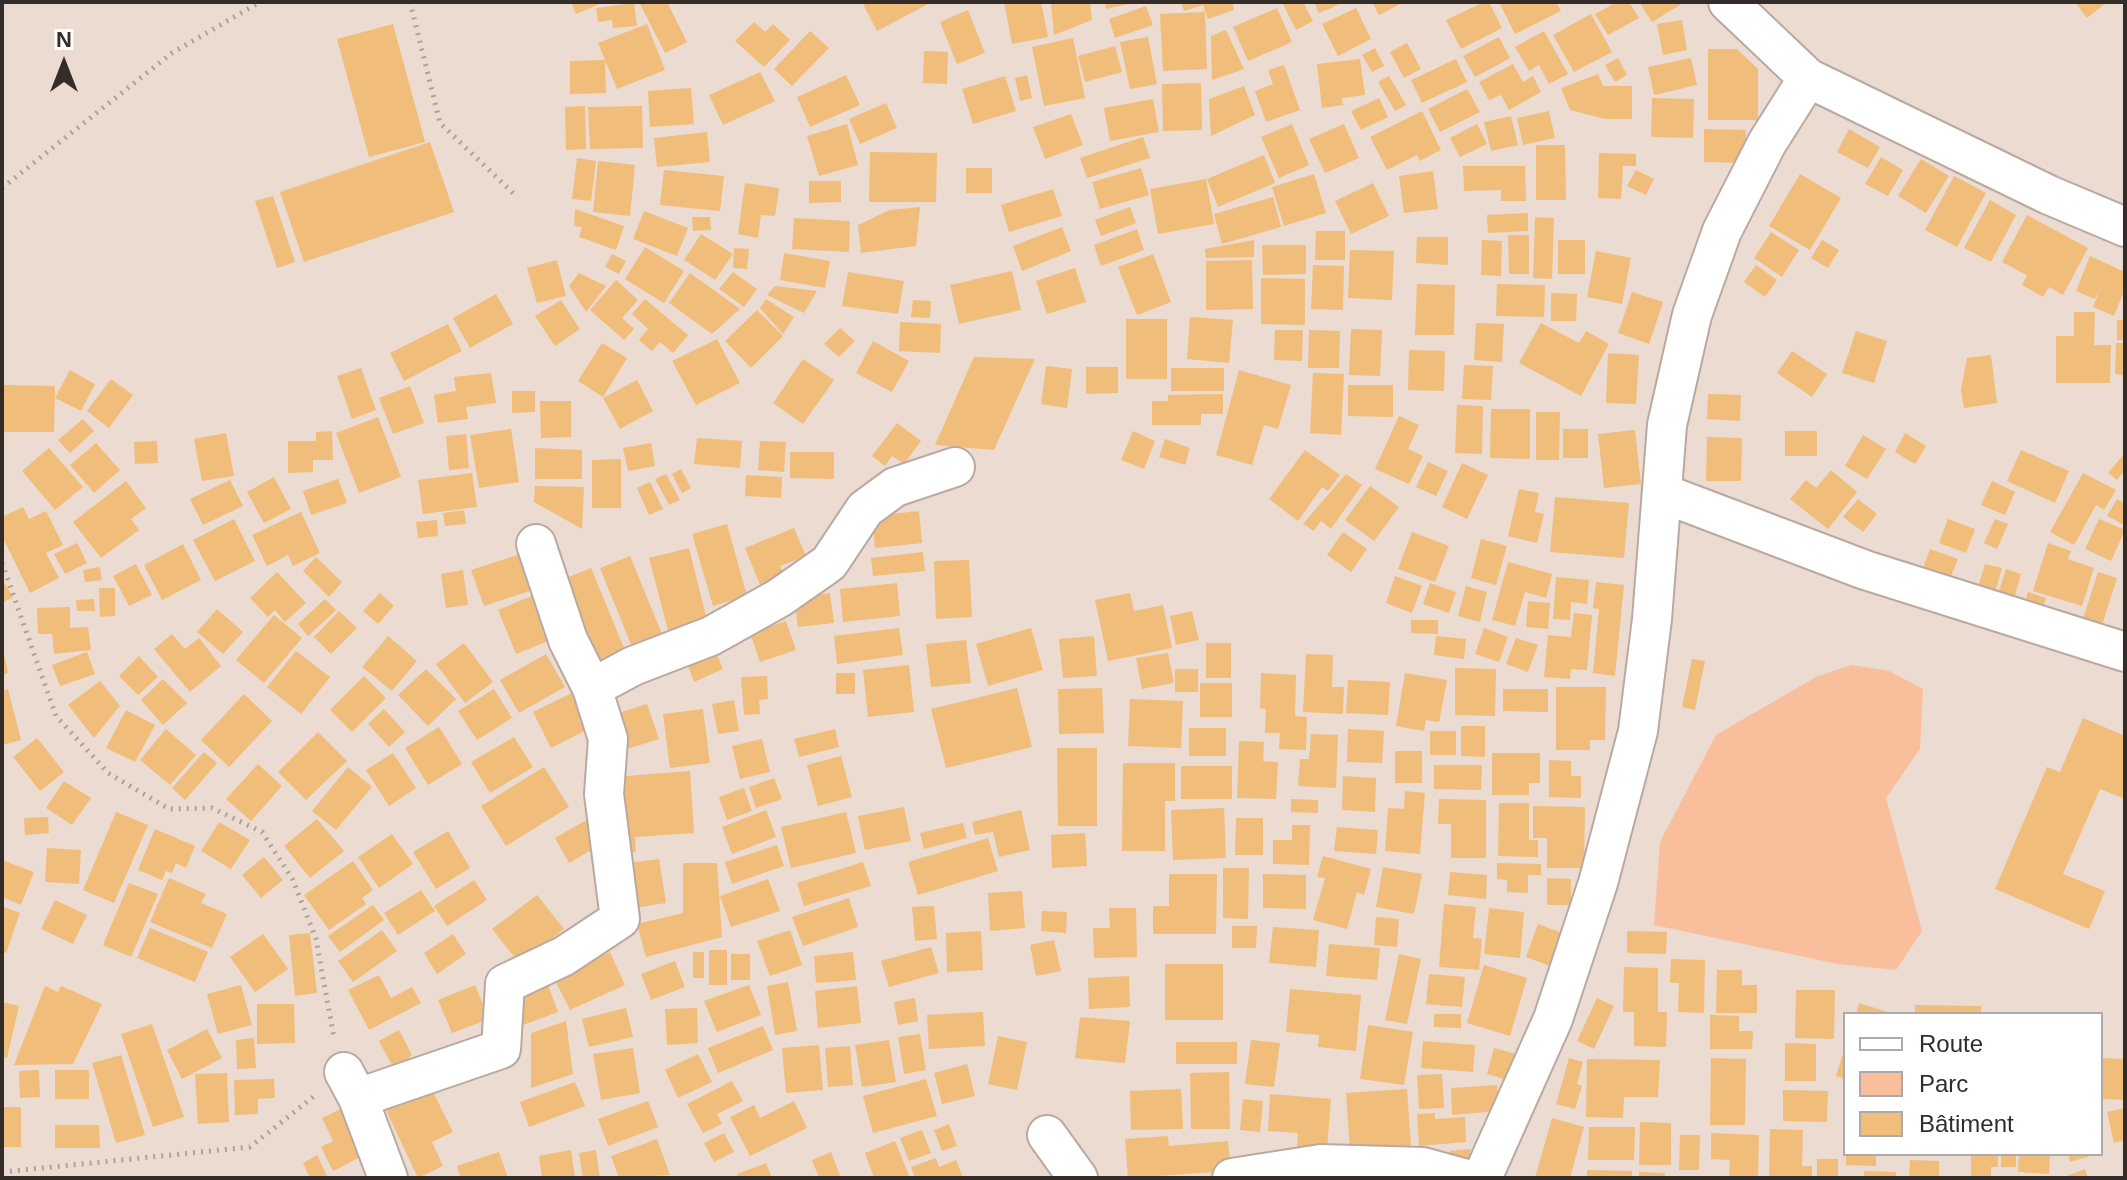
<!DOCTYPE html>
<html>
<head>
<meta charset="utf-8">
<style>
  body { margin:0 }
  #map { position:relative; width:2127px; height:1180px; overflow:hidden; background:#ecdbd0; font-family:Helvetica,sans-serif }
  canvas { display:block }
  .frame { position:absolute; inset:0; border:4px solid #332c28; pointer-events:none }
  .legend { position:absolute; left:1843px; top:1012px; width:260px; height:144px; box-sizing:border-box; background:#fff; border:2px solid #adaba9; margin:0; padding:10px 14px; list-style:none; font-size:24px; color:#332c28 }
  .legend li { display:flex; align-items:center; gap:16px; height:40px }
  .legend b { width:40px; border:2px solid #adaba9 }
  .north { position:absolute; left:24px; top:24px; width:80px; height:80px; -webkit-text-stroke:6px #fff; paint-order:stroke; rotate:0deg; font-size:22px; font-weight:700; line-height:32px; text-align:center; color:#332c28 }
  .north::after { content:''; display:block; margin:auto; width:28px; height:36px; background:#332c28; clip-path:polygon(50% 0,100% 100%,50% 72%,0 100%) }
</style>
</head>
<body>
<div id="map">
<canvas width="2127" height="1180"></canvas>
<div class="frame"></div>
<ul class="legend">
<li><b style="height:10px;background:#fff"></b>Route</li>
<li><b style="height:22px;background:#f9be9b"></b>Parc</li>
<li><b style="height:22px;background:#f0bd7a"></b>Bâtiment</li>
</ul>
<div class="north">N</div>
</div>
<script>
const c = document.querySelector('canvas').getContext('2d');
c.lineJoin = 'round';
function fillPath(path, color) { c.fillStyle = color; c.fill(path, 'evenodd'); }
const poly = rows => new Path2D(rows.map(r => 'M' + r).join(''));
function trace(path, color, width, dash) { c.strokeStyle = color; c.lineWidth = width; c.lineCap = dash ? 'butt' : 'round'; c.setLineDash(dash || []); c.stroke(path); }
const green = poly([
  [1851,665,1889,671,1923,689,1920,749,1886,798,1922,931,1896,970,1838,964,1654,925,1660,842,1716,735,1816,677]
]);
const building = poly([
  [571,2,604,2,576,14],
  [639,2,667,2,687,42,665,53],
  [862,2,932,2,877,31],
  [1004,2,1041,2,1048,37,1012,44],
  [1056,2,1090,2,1092,20,1054,35,1051,4],
  [1105,2,1133,2,1133,3,1106,9],
  [1181,2,1232,2,1234,10,1208,19,1203,5,1184,11],
  [1282,2,1303,2,1313,21,1296,30],
  [1314,2,1345,2,1319,13],
  [1372,2,1404,2,1379,15],
  [1484,2,1489,2,1502,28,1461,49,1446,20],
  [1499,2,1556,2,1561,11,1515,34],
  [1617,2,1629,2,1639,18,1608,35,1595,14],
  [1639,2,1685,2,1652,22],
  [2075,2,2107,2,2087,18],
  [634,3,637,26,613,28,612,20,598,22,596,8],
  [1146,6,1153,25,1115,38,1109,19],
  [1277,8,1292,42,1248,61,1233,27],
  [1356,8,1371,39,1338,56,1322,24],
  [968,10,985,53,957,64,940,22],
  [1205,12,1207,69,1163,71,1160,14],
  [1591,14,1612,52,1574,72,1553,35],
  [1682,20,1687,50,1663,55,1657,24],
  [754,22,765,32,773,24,790,40,764,67,735,41],
  [393,24,425,142,369,157,337,39],
  [647,24,665,70,617,89,598,43],
  [1226,30,1244,69,1212,80,1211,36],
  [810,31,829,48,792,86,774,69],
  [1544,31,1568,74,1549,84,1539,65,1529,71,1515,47],
  [1148,37,1157,84,1130,89,1120,42],
  [1499,37,1510,58,1475,77,1463,56],
  [1073,38,1085,98,1044,106,1032,47],
  [1407,43,1421,69,1404,78,1390,52],
  [1115,46,1122,72,1085,82,1078,56],
  [1375,48,1384,66,1372,72,1362,55],
  [1708,49,1737,49,1758,69,1758,120,1708,120],
  [924,51,948,52,947,84,923,83],
  [1618,58,1627,75,1615,82,1605,65],
  [1691,58,1697,85,1654,95,1648,67],
  [1360,59,1365,95,1342,98,1343,105,1322,108,1317,64],
  [1456,59,1467,82,1422,103,1411,80],
  [605,60,606,93,570,94,570,61],
  [1513,64,1523,82,1533,76,1541,92,1509,110,1501,95,1489,100,1479,82],
  [1284,65,1300,110,1266,122,1255,91,1273,84,1268,70],
  [760,72,775,101,723,125,709,95],
  [1598,74,1603,86,1632,86,1632,119,1605,119,1570,110,1561,88],
  [846,75,860,105,810,127,797,97],
  [1027,75,1032,98,1020,101,1015,78],
  [1005,76,1016,111,973,124,962,89],
  [1389,76,1406,105,1395,111,1378,82],
  [1201,83,1202,130,1163,131,1162,84],
  [1244,86,1255,115,1211,136,1209,99],
  [691,88,694,124,650,127,648,91],
  [1467,89,1480,112,1440,132,1428,109],
  [1379,98,1388,117,1361,130,1351,111],
  [1652,98,1694,99,1693,138,1651,137],
  [1153,99,1159,132,1110,141,1104,108],
  [886,103,897,128,860,144,849,119],
  [585,106,586,149,566,150,565,107],
  [642,106,643,148,590,149,588,107],
  [1422,111,1441,150,1420,161,1417,155,1387,170,1370,137],
  [1549,111,1555,138,1523,145,1517,118],
  [1071,114,1083,145,1045,159,1033,127],
  [1511,116,1518,145,1491,151,1484,122],
  [847,124,858,165,819,176,807,136],
  [1292,124,1309,165,1279,178,1261,137],
  [1344,124,1359,158,1325,173,1309,139],
  [1477,124,1487,144,1460,157,1450,138],
  [1704,129,1746,130,1746,163,1704,162],
  [1849,129,1880,147,1868,168,1837,152],
  [707,132,710,162,657,167,654,138],
  [1143,137,1150,158,1087,178,1080,158],
  [430,142,454,212,304,262,280,192],
  [1536,145,1565,145,1566,200,1536,200],
  [870,152,937,153,936,202,869,202],
  [1599,153,1636,154,1636,166,1623,166,1621,199,1598,198],
  [1264,155,1275,183,1218,207,1207,179],
  [1881,157,1903,170,1888,196,1865,184],
  [577,158,596,161,591,201,572,199],
  [1921,159,1949,176,1926,213,1898,196],
  [598,161,635,165,630,216,593,212],
  [1463,166,1525,166,1526,201,1501,201,1501,190,1464,191],
  [966,168,992,168,992,193,966,193],
  [1141,168,1149,195,1100,209,1092,182],
  [664,170,724,176,720,211,660,205],
  [1636,170,1654,179,1646,195,1627,186],
  [1433,171,1438,209,1404,213,1399,176],
  [1314,174,1326,213,1284,226,1272,187],
  [1800,174,1841,198,1810,250,1769,226],
  [1954,176,1986,193,1957,247,1925,230],
  [1206,179,1214,224,1158,234,1150,189],
  [809,181,841,181,841,202,809,203],
  [745,183,779,188,775,216,761,215,758,238,738,234],
  [1373,183,1389,216,1351,234,1335,201],
  [1053,189,1062,216,1009,232,1001,205],
  [273,196,295,262,277,268,255,201],
  [1273,197,1281,227,1222,244,1214,214],
  [1990,200,2016,215,1991,262,1964,248],
  [920,207,916,246,861,253,858,225,890,210],
  [1130,207,1136,223,1101,236,1095,220],
  [575,209,624,226,616,250,579,237,582,227,574,226],
  [644,211,688,228,677,256,633,239],
  [1528,213,1528,231,1488,233,1487,215],
  [2027,215,2088,248,2063,295,2049,287,2043,297,2022,285,2027,275,2002,262],
  [692,217,710,217,711,230,693,231],
  [1535,217,1554,218,1552,279,1533,278],
  [794,218,850,221,849,252,792,249],
  [1062,227,1071,251,1022,271,1013,246],
  [1137,229,1144,250,1101,266,1094,245],
  [1316,231,1345,231,1345,260,1315,260],
  [1771,232,1799,250,1782,277,1754,258],
  [701,234,733,254,715,280,684,260],
  [1508,235,1529,235,1529,274,1509,274],
  [1417,237,1448,237,1448,265,1416,263],
  [1254,240,1254,257,1206,258,1205,249],
  [1482,240,1502,241,1501,276,1481,275],
  [1558,240,1585,240,1585,274,1558,274],
  [1822,240,1839,250,1828,268,1811,258],
  [1262,245,1306,245,1306,274,1263,275],
  [645,247,684,271,664,303,625,279],
  [734,248,749,249,747,269,733,268],
  [1350,250,1394,251,1392,300,1348,298],
  [1596,251,1631,258,1622,304,1587,297],
  [784,253,830,261,825,288,780,280],
  [612,254,626,261,619,274,605,267],
  [1153,254,1171,302,1137,315,1118,267],
  [2090,256,2125,272,2125,289,2114,316,2093,307,2101,287,2095,299,2076,291],
  [557,260,566,296,537,303,527,268],
  [1252,260,1253,309,1206,310,1206,261],
  [1313,265,1344,266,1343,310,1311,309],
  [1756,265,1777,280,1765,297,1744,282],
  [1075,268,1086,302,1047,314,1036,281],
  [1012,271,1021,310,959,324,950,285],
  [733,272,757,289,744,307,719,289],
  [848,272,904,281,898,314,842,306],
  [579,273,606,286,586,312,569,286],
  [690,273,740,309,712,334,669,303],
  [1261,278,1305,279,1305,325,1261,324],
  [616,280,638,300,622,318,634,329,624,340,590,310],
  [1417,284,1455,285,1454,335,1415,335],
  [1497,284,1545,285,1544,317,1496,316],
  [775,286,817,291,804,313,767,295],
  [1632,292,1663,302,1649,344,1618,333],
  [1551,293,1577,294,1576,321,1551,321],
  [496,294,513,324,470,348,453,318],
  [645,299,688,335,673,353,660,342,652,351,639,340,648,329,632,314],
  [766,299,794,317,783,334,760,308],
  [561,300,580,329,555,346,535,316],
  [913,300,931,301,930,318,911,317],
  [757,310,783,336,751,368,725,341],
  [2074,312,2095,312,2094,345,2111,345,2110,383,2056,383,2056,336,2074,336],
  [1190,317,1233,320,1229,363,1187,359],
  [1126,319,1167,319,1167,379,1126,379],
  [2117,320,2125,320,2125,340,2117,340],
  [900,322,941,324,940,353,899,351],
  [1476,323,1504,324,1502,362,1474,360],
  [1541,323,1579,343,1586,331,1609,344,1581,396,1519,363],
  [448,324,462,351,404,381,390,353],
  [840,328,855,341,839,357,824,344],
  [1351,329,1382,330,1380,376,1349,375],
  [1275,330,1303,330,1302,361,1274,360],
  [1309,330,1340,331,1339,368,1308,368],
  [1856,331,1887,341,1874,383,1842,373],
  [717,339,740,383,696,405,672,361],
  [873,341,909,361,892,392,856,373],
  [602,343,627,358,603,397,578,381],
  [2116,343,2125,343,2125,375,2115,374],
  [1409,350,1445,351,1444,391,1408,390],
  [1792,351,1827,374,1812,397,1777,373],
  [1608,353,1639,355,1636,404,1606,403],
  [1991,355,1997,403,1964,408,1961,390,1967,358],
  [974,357,1035,359,994,450,935,445],
  [803,359,834,380,803,424,773,403],
  [1464,365,1493,366,1491,400,1462,399],
  [1046,366,1072,369,1067,408,1041,404],
  [1086,367,1118,367,1118,393,1086,394],
  [361,368,376,410,352,419,337,376],
  [1171,368,1224,368,1224,391,1171,391],
  [70,370,95,384,81,411,55,398],
  [1239,370,1291,385,1278,429,1264,425,1252,465,1216,455],
  [491,373,496,403,466,407,468,419,438,423,434,395,456,391,454,377],
  [1313,373,1344,374,1341,435,1310,433],
  [111,379,133,395,109,428,87,411],
  [637,380,653,411,620,429,603,398],
  [2,385,55,386,54,432,2,432],
  [1348,385,1393,385,1393,417,1348,416],
  [410,386,424,423,393,434,379,398],
  [512,391,535,391,535,412,512,413],
  [1223,394,1223,414,1201,414,1201,425,1152,425,1152,401,1168,401,1168,395],
  [1708,394,1741,395,1740,421,1707,419],
  [540,401,571,401,571,437,541,438],
  [1457,405,1483,406,1482,454,1455,453],
  [1491,409,1530,409,1530,459,1490,458],
  [1536,412,1560,412,1559,460,1536,460],
  [1399,416,1419,425,1408,449,1423,456,1409,484,1375,469],
  [378,417,401,477,359,493,336,433],
  [83,419,94,431,70,453,58,440],
  [897,423,921,441,904,464,892,456,885,466,872,456],
  [511,429,519,482,479,488,470,435],
  [1563,429,1588,429,1588,458,1563,458],
  [1635,430,1641,484,1604,488,1598,434],
  [332,431,333,460,313,460,313,472,288,473,288,441,316,441,316,432],
  [1133,431,1155,441,1144,469,1121,460],
  [1785,431,1817,431,1817,456,1785,456],
  [226,433,234,476,202,481,194,439],
  [1905,433,1926,446,1915,464,1895,452],
  [466,434,469,468,449,470,446,436],
  [1863,435,1886,449,1867,479,1845,466],
  [1707,437,1742,438,1741,481,1706,481],
  [697,438,742,441,740,468,694,464],
  [1165,439,1190,448,1185,465,1159,457],
  [157,441,158,463,135,464,134,442],
  [760,441,786,442,784,472,758,470],
  [96,443,120,470,94,493,70,465],
  [651,443,655,466,628,471,623,448],
  [49,448,83,487,55,510,22,471],
  [535,448,582,450,582,479,535,479],
  [1305,450,1340,475,1328,491,1322,487,1298,521,1269,499],
  [2021,450,2069,471,2055,503,2007,481],
  [790,452,834,452,834,479,790,478],
  [2125,453,2125,470,2117,480,2108,473],
  [621,459,621,508,592,508,592,460],
  [1428,462,1448,471,1436,496,1416,487],
  [1462,463,1488,475,1467,519,1442,507],
  [681,469,691,488,682,493,672,474],
  [1831,470,1857,492,1828,529,1790,499,1806,480,1816,488],
  [472,473,477,507,423,514,418,480],
  [2083,473,2116,490,2104,510,2096,505,2074,545,2050,532],
  [666,474,680,500,669,505,655,479],
  [1346,474,1362,485,1331,529,1321,521,1314,531,1303,524],
  [746,475,782,477,781,498,745,496],
  [274,477,291,509,264,523,247,492],
  [338,479,347,503,311,515,303,491],
  [230,480,243,506,203,525,190,499],
  [126,481,146,508,131,519,139,530,101,558,73,522],
  [1992,481,2015,492,2005,515,1981,505],
  [650,482,663,509,649,515,637,488],
  [535,486,584,487,582,529,534,502],
  [1370,486,1399,507,1374,541,1345,520],
  [1519,489,1539,493,1535,512,1544,514,1537,543,1508,536],
  [1555,497,1629,503,1624,558,1550,552],
  [1858,499,1877,514,1863,532,1843,517],
  [2117,499,2125,504,2124,525,2107,516],
  [23,507,29,519,46,511,63,545,46,553,59,578,30,593,2,536,2,517],
  [464,510,466,524,445,526,443,513],
  [919,511,922,543,875,548,872,516],
  [301,512,320,553,293,566,288,555,267,566,252,535],
  [234,519,255,561,215,581,193,540],
  [1948,519,1975,529,1966,553,1939,543],
  [1995,519,2008,524,1997,549,1984,543],
  [2099,519,2125,530,2111,561,2085,549],
  [437,520,438,536,418,538,416,522],
  [727,524,747,596,713,606,692,534],
  [794,528,806,556,780,566,787,582,763,592,745,548],
  [1343,532,1367,549,1351,572,1327,555],
  [1412,532,1449,546,1435,582,1398,569],
  [1481,539,1507,546,1496,585,1471,578],
  [77,543,87,563,65,574,54,554],
  [2048,543,2071,551,2068,559,2094,568,2082,606,2033,591],
  [183,544,201,580,162,600,144,565],
  [689,548,709,628,670,638,649,558],
  [1930,549,1958,559,1948,583,1921,574],
  [527,552,539,588,484,606,471,570],
  [923,552,925,571,873,576,871,558],
  [630,556,664,639,634,652,600,568],
  [316,557,342,582,329,597,303,571],
  [969,560,972,617,936,619,934,561],
  [1508,562,1552,574,1546,598,1525,592,1515,626,1492,620],
  [136,564,152,595,129,606,113,576],
  [1985,564,2002,568,1995,592,1978,587],
  [100,567,102,580,85,582,83,570],
  [591,568,629,660,591,675,554,583],
  [2006,569,2021,574,2014,599,1998,594],
  [463,570,468,605,446,608,441,574],
  [277,572,306,603,285,622,275,610,268,617,250,598],
  [2098,572,2117,578,2102,625,2083,619],
  [1395,576,1422,586,1412,613,1386,603],
  [1556,577,1589,580,1587,604,1571,602,1570,620,1553,619],
  [2,579,13,597,2,603],
  [1596,582,1624,585,1615,676,1593,673,1599,609,1593,608],
  [897,583,900,616,843,622,840,589],
  [1430,583,1456,592,1449,613,1423,604],
  [1466,586,1487,592,1480,622,1458,616],
  [99,588,115,588,115,616,100,617],
  [2028,592,2046,598,2042,610,2024,605],
  [380,593,394,606,378,624,363,611],
  [539,593,558,637,516,654,498,610],
  [830,593,834,623,798,627,794,598],
  [1130,593,1134,611,1163,605,1172,648,1108,661,1095,600],
  [94,599,95,611,77,611,76,600],
  [325,599,336,610,308,636,298,624],
  [1528,601,1550,603,1548,629,1526,627],
  [70,607,70,628,88,627,91,650,54,654,52,634,38,634,37,608],
  [217,609,243,632,223,654,197,632],
  [339,611,357,628,331,654,314,637],
  [1192,611,1199,640,1176,645,1170,616],
  [1574,613,1592,615,1587,670,1571,669,1570,679,1544,677,1548,635,1571,637],
  [274,615,302,638,264,683,236,660],
  [1411,620,1438,620,1438,634,1411,633],
  [786,621,796,650,760,662,750,633],
  [899,628,903,655,837,664,834,636],
  [1031,628,1043,670,988,686,976,644],
  [1484,628,1508,637,1499,662,1475,654],
  [172,634,185,649,199,638,221,666,190,692,154,649],
  [388,636,417,661,392,691,362,667],
  [1094,636,1097,676,1063,678,1059,639],
  [1436,636,1466,639,1464,659,1434,655],
  [1516,638,1538,645,1528,672,1506,664],
  [966,640,971,683,931,687,926,644],
  [464,643,493,682,465,703,436,664],
  [1206,643,1231,643,1231,678,1206,678],
  [713,645,723,669,694,682,685,658],
  [3,648,8,673,2,675,2,649],
  [296,651,330,677,301,714,267,687],
  [87,652,95,674,60,686,52,665],
  [1168,653,1174,683,1142,689,1136,658],
  [546,654,565,687,519,713,500,680],
  [1306,654,1333,655,1332,687,1344,687,1343,714,1303,712],
  [139,656,158,677,138,695,119,676],
  [1692,659,1705,661,1695,710,1682,707],
  [909,665,914,712,868,717,863,670],
  [1455,668,1496,669,1495,716,1455,715],
  [426,669,456,699,428,726,398,695],
  [1175,669,1198,669,1198,692,1175,692],
  [836,673,855,673,855,694,836,694],
  [1261,673,1296,675,1295,716,1307,717,1306,750,1279,749,1280,733,1265,733,1266,709,1260,708],
  [1405,673,1447,680,1439,722,1426,720,1424,731,1396,726],
  [364,676,386,698,352,732,330,710],
  [767,676,768,699,759,700,760,714,744,715,741,677],
  [163,679,187,703,163,725,141,700],
  [1348,680,1390,682,1388,715,1346,713],
  [100,681,120,706,94,738,68,705],
  [1200,683,1232,683,1232,717,1200,717],
  [1556,687,1606,687,1605,740,1590,740,1590,750,1556,750],
  [1017,688,1032,747,946,768,931,709],
  [1102,688,1104,733,1059,734,1058,689],
  [8,689,21,740,2,745,2,691],
  [494,689,512,718,477,740,458,711],
  [580,689,598,724,551,748,533,712],
  [1503,689,1548,689,1548,712,1503,711],
  [244,694,272,721,229,767,201,740],
  [1130,699,1183,701,1181,748,1128,746],
  [734,700,739,731,718,734,712,704],
  [647,704,659,739,624,750,612,715],
  [384,709,405,732,389,747,368,724],
  [703,709,710,763,670,768,663,714],
  [126,710,155,725,135,762,106,748],
  [2083,718,2125,736,2125,799,2100,789,2063,874,2105,891,2089,929,1995,889,2047,767,2060,772],
  [1461,726,1485,726,1485,757,1461,756],
  [439,727,462,764,428,785,405,748],
  [1189,728,1226,728,1226,756,1189,756],
  [166,729,196,755,170,785,140,760],
  [835,729,839,747,799,757,794,739],
  [1348,729,1384,731,1382,763,1347,762],
  [1430,731,1456,731,1456,755,1430,755],
  [318,732,347,761,306,800,278,772],
  [1311,734,1338,735,1336,788,1298,786,1300,759,1309,759],
  [514,737,533,767,490,793,471,762],
  [37,738,64,772,40,791,13,757],
  [762,739,770,772,740,779,732,746],
  [1239,741,1264,742,1263,761,1278,762,1276,799,1237,798],
  [1057,748,1097,748,1097,826,1058,826],
  [1395,751,1422,751,1422,783,1395,783],
  [204,752,217,763,185,800,172,788],
  [393,753,416,788,389,806,366,770],
  [1492,753,1540,753,1540,783,1529,783,1529,795,1492,795],
  [841,756,852,797,818,806,807,765],
  [1549,760,1571,761,1571,776,1581,776,1581,798,1549,797],
  [1123,763,1175,763,1175,801,1165,801,1165,851,1122,851],
  [258,764,282,786,251,821,226,799],
  [1434,765,1482,765,1481,790,1434,789],
  [1181,766,1232,766,1232,799,1181,799],
  [348,767,372,787,336,830,312,811],
  [544,767,569,807,506,846,481,806],
  [690,771,694,833,635,837,636,852,619,853,614,777],
  [1343,776,1376,778,1375,812,1342,810],
  [774,778,782,799,756,808,749,787],
  [64,781,91,798,72,825,46,808],
  [744,788,752,811,727,820,719,797],
  [1405,791,1425,793,1420,854,1385,851,1388,808,1404,809],
  [1291,799,1318,800,1318,813,1291,812],
  [1439,799,1486,800,1486,858,1451,858,1451,824,1438,824],
  [1499,803,1529,803,1529,840,1538,840,1538,857,1498,856],
  [1533,806,1585,807,1584,868,1547,868,1547,838,1533,838],
  [904,807,911,841,865,850,858,816],
  [1224,808,1226,858,1173,860,1171,810],
  [766,810,776,837,732,854,722,827],
  [1021,810,1030,850,999,857,993,832,975,835,972,822],
  [116,812,148,825,114,903,83,890],
  [846,812,856,853,791,868,781,827],
  [48,817,49,833,25,835,24,818],
  [590,818,604,843,569,863,555,838],
  [1236,818,1263,818,1263,855,1235,855],
  [317,819,344,851,310,878,284,846],
  [219,822,250,840,231,869,201,851],
  [963,823,967,838,924,849,920,833],
  [1292,825,1310,825,1309,865,1273,864,1273,840,1292,840],
  [1337,827,1378,830,1376,854,1334,851],
  [155,829,195,846,186,868,176,863,172,873,166,871,162,880,138,870],
  [448,831,470,868,436,889,413,852],
  [1085,833,1087,866,1052,868,1051,835],
  [392,834,413,864,379,888,358,857],
  [988,838,998,871,918,895,908,862],
  [777,845,784,866,732,884,725,862],
  [47,848,81,850,79,884,45,882],
  [1323,856,1371,869,1364,895,1357,892,1347,929,1313,920,1325,878,1317,877],
  [264,857,283,880,261,898,242,875],
  [659,859,666,903,634,908,628,863],
  [2,860,34,872,21,905,2,897],
  [353,861,373,890,362,898,366,904,329,930,304,895],
  [863,862,871,886,804,906,797,883],
  [683,863,717,863,722,937,646,957,637,924,683,913],
  [1497,863,1541,864,1541,875,1528,875,1528,893,1507,892,1507,880,1497,879],
  [1383,867,1422,874,1414,914,1376,907],
  [1223,868,1249,868,1248,919,1223,918],
  [1450,872,1487,875,1486,899,1448,895],
  [1169,874,1217,874,1216,934,1153,934,1153,906,1169,906],
  [1263,874,1306,875,1306,909,1263,908],
  [169,878,206,894,201,903,227,914,212,948,150,922],
  [1547,878,1571,879,1571,905,1547,905],
  [768,879,780,911,731,927,720,896],
  [474,880,487,900,447,926,434,906],
  [129,883,158,894,131,957,103,945],
  [421,890,435,911,398,935,384,913],
  [1022,891,1025,928,990,931,988,893],
  [537,895,564,929,520,964,492,929],
  [849,898,858,927,803,946,792,917],
  [55,900,87,915,73,944,41,929],
  [1444,904,1476,907,1473,938,1482,939,1479,970,1439,967],
  [373,905,384,920,340,952,328,936],
  [2,906,20,913,6,953,2,952],
  [934,906,937,939,915,941,912,907],
  [1109,908,1136,908,1137,957,1094,958,1093,928,1110,928],
  [1489,908,1524,912,1520,958,1484,954],
  [1042,911,1067,912,1066,933,1041,931],
  [1376,917,1399,919,1397,947,1374,945],
  [1538,924,1562,933,1550,966,1526,957],
  [1232,926,1257,926,1256,948,1232,948],
  [1273,927,1319,930,1316,967,1269,963],
  [150,928,208,952,195,982,137,958],
  [382,930,397,951,353,982,338,961],
  [790,930,802,965,770,976,757,941],
  [981,931,983,970,947,972,946,933],
  [1627,931,1667,932,1666,954,1627,953],
  [310,933,317,993,295,996,289,935],
  [263,934,288,969,255,992,230,957],
  [453,934,466,954,437,974,424,953],
  [1054,940,1061,971,1036,976,1030,945],
  [1329,944,1380,948,1377,980,1326,976],
  [931,947,939,973,889,987,881,961],
  [709,950,727,950,727,985,709,985],
  [610,952,625,985,570,1010,554,978],
  [693,952,704,952,704,978,693,978],
  [853,952,856,980,816,983,814,956],
  [731,954,750,954,750,980,731,980],
  [1399,954,1421,959,1407,1024,1385,1020],
  [1671,959,1705,960,1704,1013,1678,1012,1679,983,1670,983],
  [675,961,685,987,651,1000,641,974],
  [1165,964,1223,964,1223,1020,1165,1020],
  [1484,965,1527,978,1510,1036,1467,1023],
  [1624,967,1658,968,1658,1012,1667,1012,1666,1047,1634,1046,1634,1012,1623,1012],
  [1717,970,1742,970,1742,985,1757,985,1757,1013,1716,1013],
  [1429,974,1465,977,1462,1007,1426,1004],
  [379,975,391,998,412,987,421,1003,369,1030,348,990],
  [1129,976,1130,1007,1089,1009,1088,978],
  [547,982,558,1012,523,1025,512,996],
  [788,982,797,1031,775,1035,767,986],
  [241,985,252,1025,218,1034,207,994],
  [475,985,489,1019,452,1033,438,1000],
  [749,985,761,1015,717,1032,704,1001],
  [45,986,58,992,61,986,102,1004,73,1064,14,1065],
  [857,986,861,1023,818,1028,815,991],
  [1290,989,1361,995,1356,1051,1318,1047,1319,1035,1286,1032],
  [1796,990,1835,990,1834,1039,1795,1038],
  [915,998,918,1021,898,1025,894,1002],
  [1597,998,1614,1006,1594,1049,1577,1041],
  [2,1002,19,1006,7,1058,2,1056],
  [1859,1003,1891,1013,1891,1014,1856,1014],
  [257,1004,294,1004,295,1043,257,1044],
  [1915,1005,1981,1006,1981,1014,1915,1014],
  [626,1008,633,1037,589,1047,582,1019],
  [697,1008,698,1043,667,1045,665,1009],
  [983,1012,985,1046,929,1049,927,1015],
  [1434,1014,1461,1014,1461,1028,1434,1027],
  [1710,1015,1739,1016,1739,1031,1753,1031,1752,1049,1710,1049],
  [1080,1017,1130,1021,1125,1063,1075,1058],
  [566,1021,573,1074,531,1088,531,1033],
  [152,1024,184,1117,153,1127,121,1034],
  [1368,1025,1413,1032,1404,1085,1360,1079],
  [763,1026,773,1050,718,1073,708,1048],
  [207,1029,222,1058,182,1079,167,1050],
  [399,1030,412,1055,409,1057,413,1065,401,1072,396,1063,392,1065,379,1041],
  [920,1034,926,1070,904,1074,898,1037],
  [998,1036,1027,1042,1017,1090,988,1084],
  [254,1038,256,1068,237,1069,236,1040],
  [889,1040,896,1082,862,1087,855,1045],
  [1251,1040,1280,1043,1274,1087,1245,1084],
  [1423,1041,1475,1045,1473,1072,1421,1068],
  [1176,1042,1237,1042,1237,1064,1176,1064],
  [1785,1043,1816,1044,1816,1081,1785,1081],
  [819,1045,823,1090,786,1093,782,1048],
  [850,1046,853,1085,828,1087,825,1048],
  [633,1048,640,1093,601,1100,593,1054],
  [1494,1048,1516,1054,1508,1080,1487,1074],
  [1844,1050,1845,1050,1845,1079,1836,1076],
  [698,1054,712,1082,678,1098,665,1070],
  [121,1055,145,1135,116,1143,92,1063],
  [1569,1058,1583,1062,1577,1084,1582,1086,1575,1109,1556,1104],
  [1711,1058,1746,1059,1745,1125,1710,1125],
  [2101,1058,2125,1059,2125,1100,2101,1099],
  [1587,1059,1660,1060,1658,1097,1624,1097,1623,1118,1586,1117],
  [967,1064,975,1096,942,1104,934,1073],
  [39,1070,40,1097,20,1098,19,1071],
  [55,1070,89,1070,89,1099,55,1099],
  [1229,1072,1230,1129,1191,1129,1190,1073],
  [227,1073,229,1122,198,1124,195,1074],
  [1442,1074,1444,1108,1419,1109,1417,1075],
  [274,1079,275,1098,258,1099,258,1114,235,1115,234,1080],
  [926,1079,937,1116,873,1133,863,1096],
  [732,1081,743,1101,717,1114,722,1124,703,1133,687,1104],
  [575,1082,585,1106,529,1127,520,1102],
  [1497,1085,1498,1111,1452,1115,1451,1088],
  [431,1088,453,1132,432,1142,443,1166,418,1178,386,1110],
  [1181,1089,1183,1129,1131,1130,1130,1091],
  [1407,1089,1411,1147,1350,1150,1346,1093],
  [1783,1090,1828,1091,1827,1122,1783,1121],
  [1270,1094,1331,1099,1327,1150,1297,1148,1298,1133,1268,1131],
  [1243,1099,1263,1101,1260,1132,1240,1130],
  [648,1101,658,1127,608,1146,598,1119],
  [794,1101,807,1128,750,1156,730,1117,754,1105,760,1118],
  [347,1106,370,1152,333,1171,321,1147,333,1141,322,1118],
  [2,1107,21,1107,21,1147,2,1147],
  [2125,1108,2125,1140,2114,1143,2107,1112],
  [1435,1113,1435,1119,1465,1117,1466,1142,1419,1146,1417,1114],
  [1552,1118,1584,1127,1570,1178,1535,1178],
  [1640,1122,1671,1123,1671,1165,1639,1165],
  [949,1124,957,1146,942,1151,934,1130],
  [55,1125,99,1125,100,1148,55,1148],
  [1589,1127,1635,1127,1634,1160,1588,1160],
  [1770,1129,1803,1130,1802,1166,1812,1166,1812,1178,1769,1176],
  [922,1130,931,1153,909,1161,900,1138],
  [724,1133,734,1152,714,1162,704,1143],
  [1711,1133,1759,1135,1758,1178,1729,1178,1730,1160,1711,1159],
  [1680,1135,1700,1135,1699,1170,1679,1170],
  [1168,1136,1169,1146,1228,1141,1231,1171,1128,1178,1125,1139],
  [657,1139,670,1175,619,1178,611,1156],
  [895,1141,910,1178,874,1178,865,1153],
  [1470,1149,1471,1166,1451,1167,1450,1151],
  [571,1150,575,1178,542,1178,539,1156],
  [596,1150,600,1178,583,1178,579,1153],
  [499,1152,508,1178,461,1178,457,1166],
  [831,1152,841,1178,819,1178,812,1160],
  [1846,1154,1876,1154,1876,1166,1846,1165],
  [1971,1154,1998,1154,1998,1167,1991,1167,1991,1177,1971,1177],
  [2001,1154,2016,1154,2016,1167,2001,1167],
  [2019,1154,2050,1154,2049,1174,2018,1172],
  [2068,1154,2094,1154,2094,1155,2070,1162],
  [317,1155,327,1176,310,1178,303,1163],
  [936,1158,939,1167,956,1160,963,1178,915,1178,911,1167],
  [1817,1159,1838,1159,1838,1178,1817,1178],
  [1910,1160,1939,1161,1939,1178,1909,1178],
  [766,1163,772,1178,739,1178,737,1174],
  [2085,1169,2088,1178,2061,1178],
  [1587,1170,1632,1171,1632,1178,1587,1178],
  [1864,1171,1896,1172,1896,1178,1864,1178],
  [1639,1172,1665,1173,1665,1178,1639,1178]
]);
const path = poly([
  [410,2,440,123,514,194],
  [2,188,172,53,260,2],
  [2,563,56,716,108,773,169,809,212,808,262,832,293,880,316,939,334,1038],
  [2,1172,250,1147,317,1094]
]);
const minor = poly([
  [1728,2,1808,78,2049,195,2125,227],
  [1662,493,1865,570,2125,652],
  [592,688,633,666,711,636,779,598,829,563,865,509,895,487,955,467],
  [344,1072,358,1098,501,1049,505,984,564,956,620,919,604,794,608,739,592,688,568,640,536,544],
  [358,1098,388,1178],
  [1047,1135,1078,1178],
  [1232,1178,1321,1164,1423,1167,1463,1178],
  [1482,1178,1553,1019,1598,883,1638,731,1652,619,1667,425,1692,315,1722,231,1767,143,1808,78]
]);
fillPath(green, '#f9be9b');
fillPath(building, '#f0bd7a');
trace(minor, '#baa9a0', 42);
trace(path, '#afa299', 5, [2, 6]);
trace(minor, '#fff', 38);
</script>
</body>
</html>
